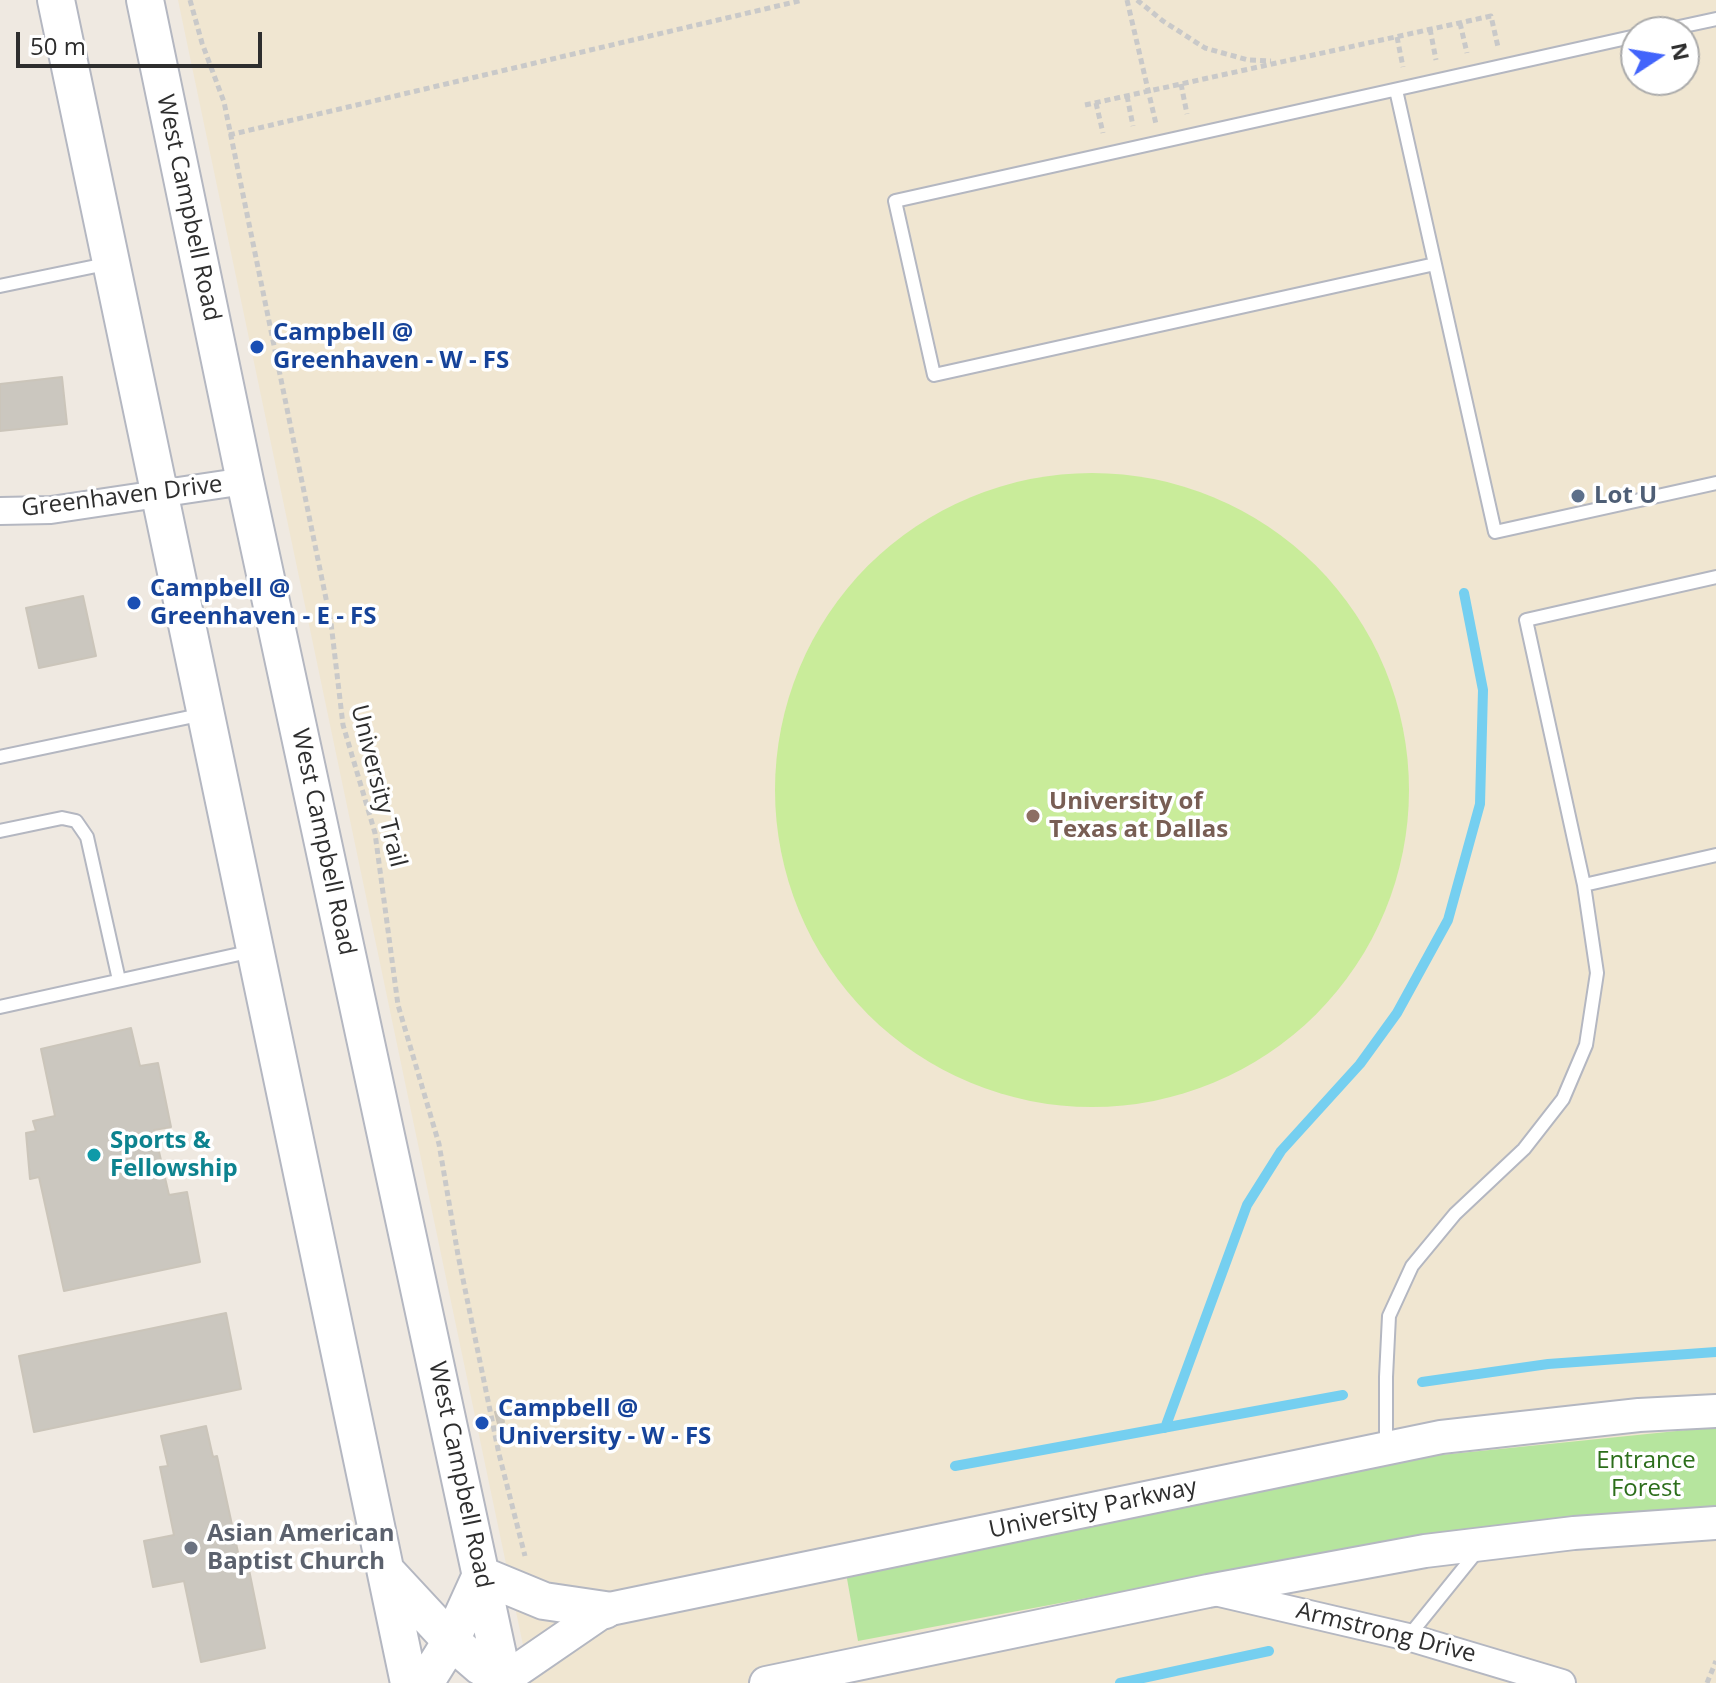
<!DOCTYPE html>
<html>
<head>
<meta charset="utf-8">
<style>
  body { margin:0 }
  #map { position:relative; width:1716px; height:1683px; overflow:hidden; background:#efe9e1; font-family:"Open Sans",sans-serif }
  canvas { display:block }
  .north { position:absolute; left:1620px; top:16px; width:80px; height:80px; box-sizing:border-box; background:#fff; border:2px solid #ababab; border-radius:50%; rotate:78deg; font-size:22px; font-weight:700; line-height:32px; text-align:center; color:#2e2e2e }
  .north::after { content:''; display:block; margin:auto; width:28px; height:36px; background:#4264fb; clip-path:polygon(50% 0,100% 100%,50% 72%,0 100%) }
  .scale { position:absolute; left:16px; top:32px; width:246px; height:36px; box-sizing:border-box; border:4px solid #2e2e2e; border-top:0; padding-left:10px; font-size:24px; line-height:28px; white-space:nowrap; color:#2e2e2e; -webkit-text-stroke:6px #fff; paint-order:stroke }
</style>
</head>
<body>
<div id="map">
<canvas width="1716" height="1683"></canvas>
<div class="north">N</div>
<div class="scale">50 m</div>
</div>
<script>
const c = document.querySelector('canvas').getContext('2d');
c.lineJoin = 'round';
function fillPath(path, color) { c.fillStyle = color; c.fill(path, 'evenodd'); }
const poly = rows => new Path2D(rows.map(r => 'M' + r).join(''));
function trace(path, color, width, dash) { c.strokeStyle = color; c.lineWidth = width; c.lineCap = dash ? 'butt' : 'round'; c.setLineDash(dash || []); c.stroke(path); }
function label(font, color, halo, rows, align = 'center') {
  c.font = font + ' "Open Sans",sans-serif'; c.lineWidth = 7; c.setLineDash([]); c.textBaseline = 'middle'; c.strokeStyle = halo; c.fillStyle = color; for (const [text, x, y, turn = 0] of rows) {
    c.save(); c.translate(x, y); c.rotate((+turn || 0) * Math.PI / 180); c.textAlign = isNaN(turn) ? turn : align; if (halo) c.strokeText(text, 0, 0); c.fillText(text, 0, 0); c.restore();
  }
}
const education = poly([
  [178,0,1716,0,1716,1683,531,1683],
  [1636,32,1684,32,1684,80,1636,80]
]);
const green = poly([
  [1716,1427,1716,1509,1438,1532,858,1641,846,1573,1431,1456]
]);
const pitch = poly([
  '775 790a317 317 0 1 1 634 0a317 317 0 1 1-634 0Z'
]);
const stream = poly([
  [1422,1382,1548,1364,1716,1352],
  [1165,1428,1247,1205,1281,1151,1360,1064,1397,1013,1448,920,1480,804,1483,690,1464,593],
  [955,1466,1343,1395],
  [1120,1683,1269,1651]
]);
const building = poly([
  [62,377,67,424,0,431,0,384,62,377],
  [83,596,96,656,39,668,26,608,83,596],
  [131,1028,140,1066,158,1063,171,1127,154,1130,169,1195,187,1192,200,1262,64,1291,39,1177,30,1179,26,1133,36,1131,33,1121,55,1116,41,1049,131,1028],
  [226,1313,241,1389,34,1432,19,1356,226,1313],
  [502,1411,504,1422,498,1424,495,1412,502,1411],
  [206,1426,213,1457,217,1456,239,1557,246,1555,265,1648,201,1662,184,1581,153,1587,144,1541,174,1535,160,1467,168,1466,161,1436,206,1426]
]);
const path = poly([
  [190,0,202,43,224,102,331,623,343,725,375,833,398,1005,439,1144,458,1255,499,1454,525,1556],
  [1127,0,1156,124],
  [1137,0,1163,21,1205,48,1248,60,1271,61],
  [1460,23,1467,53],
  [1430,29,1436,60],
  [1397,37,1403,67],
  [1181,84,1187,114],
  [1127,96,1133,126],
  [1096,103,1103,133],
  [1085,105,1491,16,1498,47],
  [229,135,803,0],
  [1707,1683,1716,1661]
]);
const service = poly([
  [1656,32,1716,19],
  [1396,90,1495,532,1716,483],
  [1435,264,934,375,895,201,1636,36],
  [0,286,106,264],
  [0,757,204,714],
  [0,831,62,818,76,821,87,837,119,980],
  [1584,885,1526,620,1716,577],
  [0,1007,253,951],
  [1386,1445,1386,1377,1389,1316,1412,1266,1455,1214,1524,1149,1563,1099,1586,1045,1597,973,1584,885,1716,855],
  [1408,1637,1479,1549]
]);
const minor = poly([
  [0,511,51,510,245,481],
  [1215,1592,1408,1637,1562,1683]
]);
const tertiary = poly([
  [503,1680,605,1610,1441,1437,1639,1415,1716,1411],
  [766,1683,1208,1591,1425,1551,1574,1533,1716,1523]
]);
const secondary = poly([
  [56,0,409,1683],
  [145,0,245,481,504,1683],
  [386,1571,451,1641,480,1666,503,1680],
  [481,1575,544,1601,605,1610],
  [425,1683,451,1641,481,1575]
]);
const markers = [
  [257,347,8,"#1a4fb4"],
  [1578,496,8,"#5c6f8a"],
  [134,603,8,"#1a4fb4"],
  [1033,816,8,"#8d6e63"],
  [94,1155,8,"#0f9aa8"],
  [482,1423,8,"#1a4fb4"],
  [191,1548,8,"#6b7280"]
];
const streetNames = [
  ["West Campbell Road",188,208,78],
  ["Greenhaven Drive",122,497,-7],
  ["University Trail",378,786,76],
  ["West Campbell Road",323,842,78],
  ["West Campbell Road",460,1475,78],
  ["University Parkway",1093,1509,-12],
  ["Armstrong Drive",1386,1633,14]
];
const transitNames = [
  ["Campbell @",273,333],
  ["Greenhaven - W - FS",273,361],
  ["Campbell @",150,589],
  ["Greenhaven - E - FS",150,617],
  ["Campbell @",498,1409],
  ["University - W - FS",498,1437]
];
const serviceNames = [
  ["Lot U",1594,496]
];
const educationNames = [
  ["University of",1049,802],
  ["Texas at Dallas",1049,830]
];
const cultureNames = [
  ["Sports &",110,1141],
  ["Fellowship",110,1169]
];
const parkNames = [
  ["Entrance",1646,1461],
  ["Forest",1646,1489]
];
const worshipNames = [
  ["Asian American",207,1534],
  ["Baptist Church",207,1562]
];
fillPath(education, '#f0e6d1');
fillPath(green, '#b6e59e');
fillPath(pitch, '#c9ec9a');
trace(stream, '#75cff0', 10);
fillPath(building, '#cbc7bf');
trace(building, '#cbc5ba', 2);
trace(service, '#b4b7c1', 16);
trace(minor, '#b4b7c1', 30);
trace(tertiary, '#b4b7c1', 36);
trace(secondary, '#b4b7c1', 40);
trace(path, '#c9c9c9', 5, [6, 4]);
trace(service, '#fff', 12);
trace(minor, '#fff', 26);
trace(tertiary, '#fff', 32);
trace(secondary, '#fff', 36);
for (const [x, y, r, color] of markers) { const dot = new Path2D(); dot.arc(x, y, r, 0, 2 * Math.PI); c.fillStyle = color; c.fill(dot); trace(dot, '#fff', 3); }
label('24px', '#2e2e2e', '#fff', streetNames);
label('bold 24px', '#164399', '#fff', transitNames, 'left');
label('bold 24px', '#4e5e75', '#fff', serviceNames, 'left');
label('bold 24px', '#785e54', '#fff', educationNames, 'left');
label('bold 24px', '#0d838f', '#fff', cultureNames, 'left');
label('24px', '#2c6e1b', '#fff', parkNames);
label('bold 24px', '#5b616d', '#fff', worshipNames, 'left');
</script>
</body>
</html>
